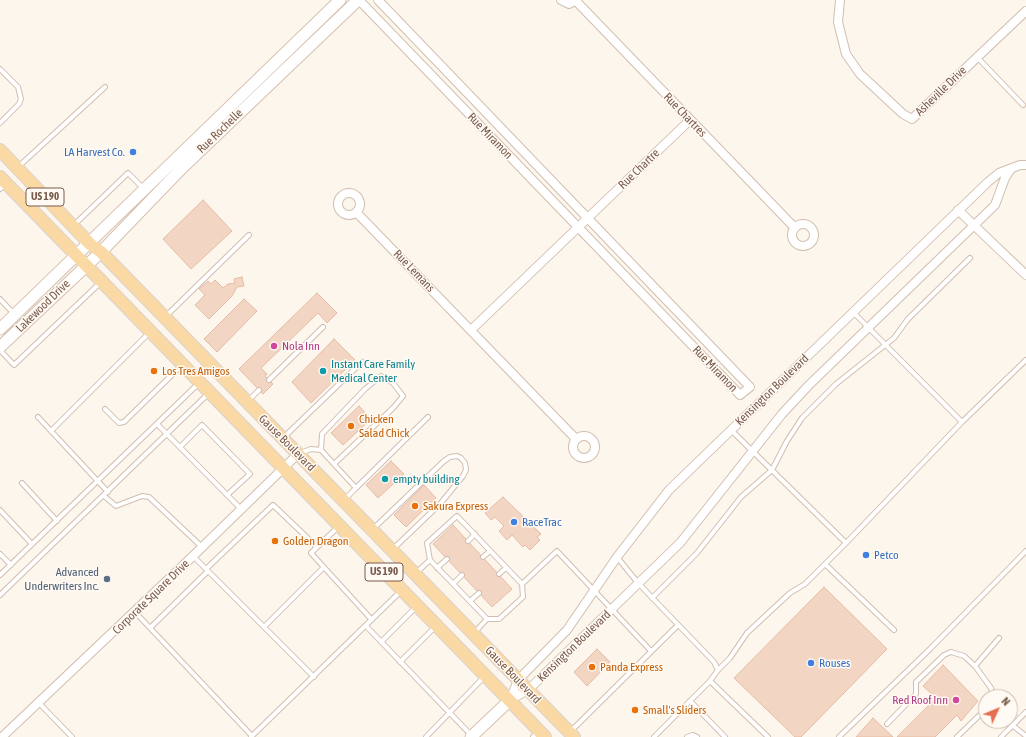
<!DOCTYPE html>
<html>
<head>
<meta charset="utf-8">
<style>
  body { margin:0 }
  #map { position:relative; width:1026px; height:737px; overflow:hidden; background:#fdf6ec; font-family:"Asap Condensed",sans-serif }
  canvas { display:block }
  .north { position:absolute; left:978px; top:689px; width:40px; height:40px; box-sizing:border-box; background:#fffaf3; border:1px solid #cabbb1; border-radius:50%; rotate:46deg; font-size:11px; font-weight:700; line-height:16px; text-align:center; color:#7a5c4d }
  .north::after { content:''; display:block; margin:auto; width:14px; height:18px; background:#e76f51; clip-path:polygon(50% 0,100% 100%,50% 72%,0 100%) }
</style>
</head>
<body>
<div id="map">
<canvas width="1026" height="737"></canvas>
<div class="north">N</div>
</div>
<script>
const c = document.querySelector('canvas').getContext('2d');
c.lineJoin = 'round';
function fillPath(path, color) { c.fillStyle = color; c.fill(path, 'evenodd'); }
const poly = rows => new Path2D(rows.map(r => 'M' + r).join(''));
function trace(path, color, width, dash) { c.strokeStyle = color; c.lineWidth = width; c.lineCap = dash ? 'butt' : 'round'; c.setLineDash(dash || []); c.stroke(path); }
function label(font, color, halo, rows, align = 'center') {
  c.font = font + ' "Asap Condensed",sans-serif'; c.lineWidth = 3; c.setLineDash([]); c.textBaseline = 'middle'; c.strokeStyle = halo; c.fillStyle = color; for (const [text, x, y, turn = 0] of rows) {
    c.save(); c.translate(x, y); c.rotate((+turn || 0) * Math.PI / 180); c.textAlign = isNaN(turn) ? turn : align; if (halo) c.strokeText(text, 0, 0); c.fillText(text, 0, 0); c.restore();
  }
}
const building = poly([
  [203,200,232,231,191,269,163,239,203,200],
  [242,277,244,286,237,287,232,296,209,319,195,305,205,295,199,289,208,281,211,284,215,280,223,288,228,284,235,283,234,279,242,277],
  [317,293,337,313,327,323,318,313,261,368,267,374,265,376,273,384,263,394,239,369,317,293],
  [244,299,257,311,217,352,204,339,244,299],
  [334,339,355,360,311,403,292,382,334,339],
  [359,406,371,419,343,445,331,433,359,406],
  [391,461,404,474,378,498,366,485,391,461],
  [424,485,436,498,406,527,394,515,424,485],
  [503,497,541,534,537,537,540,540,530,550,525,545,523,547,512,535,507,540,499,531,504,526,495,517,491,520,485,513,503,497],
  [453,525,512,589,492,607,433,544,453,525],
  [824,587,887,649,801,737,795,737,734,678,824,587],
  [597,649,610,662,587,686,574,672,597,649],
  [943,665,978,701,961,721,957,715,935,737,897,737,936,698,923,686,943,665],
  [873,718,893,737,856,737,873,718]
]);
const lane = poly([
  [977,57,1023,105],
  [0,69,18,87,21,99,19,104,0,123],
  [17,168,105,87],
  [0,189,6,184],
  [74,225,128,173,144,189],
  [0,299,15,315],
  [854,313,962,422],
  [165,317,249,235],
  [0,350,14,365,101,282],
  [269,380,323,327],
  [248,401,259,390],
  [105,409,119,423,124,422,182,365],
  [38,417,108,492],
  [157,424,241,509],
  [731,430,846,543,962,422,1026,360],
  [51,431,150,332],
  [283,438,362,362],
  [180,447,202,425,250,474,227,495],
  [321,450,322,434,365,389,381,376,393,383,403,396,393,408,334,464],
  [300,453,311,449,321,450,356,488,428,417],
  [22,483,57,521],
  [104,496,116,506,142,496,149,497,202,547],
  [344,500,356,488],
  [0,510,32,544],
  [339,526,311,553,372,620],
  [373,529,444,461,450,457,457,456,461,458,465,463,466,470,463,476,440,504,393,549],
  [468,541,475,534],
  [0,554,11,565],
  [193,556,206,569,273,505,317,547],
  [483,557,490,551],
  [617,557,638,583,714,662,718,670,710,681,654,737],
  [430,560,487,619],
  [825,564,894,630],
  [437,568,447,559],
  [206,569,314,677],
  [416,573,430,560,427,543,457,516,522,584],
  [499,574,506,568],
  [0,575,199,383],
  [453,584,462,575],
  [0,595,208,394],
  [652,598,697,553,741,497,772,470,787,441,802,418,836,384,894,338,908,319,970,258],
  [470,601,479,593],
  [135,612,252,736],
  [366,626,472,736],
  [264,627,324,567],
  [150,628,208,571],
  [475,632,487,619,499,619,523,597,522,584,557,551,651,651],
  [381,642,416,607],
  [400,662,435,627],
  [975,666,999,638],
  [718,670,730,658,747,633,790,593,805,584,846,543],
  [710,681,768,737],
  [690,701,725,737],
  [39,703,72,737],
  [887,724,916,694,916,682,944,655,951,652,964,656,975,666,991,688,993,697],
  [1012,725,1026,736],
  [571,731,678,625],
  [251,737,401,591],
  [426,737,484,677],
  [533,737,538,731],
  [687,737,693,735,697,737],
  [839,737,930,649,1026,551],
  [957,737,986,709],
  [1001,737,1026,712]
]);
const street = poly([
  [359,0,740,395,750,387,378,0],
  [561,0,569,4,577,0],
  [840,0,838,22,846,54,860,74,903,114,912,119,1026,11],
  [576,1,795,228],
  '338 204a11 11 0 1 1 22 0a11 11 0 1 1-22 0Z',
  [958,210,1026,275],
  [356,212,576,439],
  '792 235a11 11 0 1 1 22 0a11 11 0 1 1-22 0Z',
  [471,330,690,120],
  '573 447a11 11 0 1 1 22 0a11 11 0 1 1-22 0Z',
  [510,700,518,680,567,630,617,557,669,490,988,182,999,173,1020,165,1026,165],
  [510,700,528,690,680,543,782,414,809,385,995,205,1005,178,1011,169],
  [2,737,193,556,298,454]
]);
const secondary = poly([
  [0,329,340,0],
  [0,347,101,252,182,168,358,0],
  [471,737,510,700]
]);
const primary = poly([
  [0,150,90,244,101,252,574,737],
  [0,177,545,737]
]);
const markers = [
  [133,152,4,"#3f7fe0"],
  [274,346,4,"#d1479c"],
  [154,371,4,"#e8710a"],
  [323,371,4,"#0f9aa8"],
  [351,426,4,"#e8710a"],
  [385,479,4,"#0f9aa8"],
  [415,506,4,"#e8710a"],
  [514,522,4,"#3f7fe0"],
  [275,541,4,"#e8710a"],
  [866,555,4,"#3f7fe0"],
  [107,579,4,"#5c6f8a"],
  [811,663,4,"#3f7fe0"],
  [592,667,4,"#e8710a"],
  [956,700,4,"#d1479c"],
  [635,710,4,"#e8710a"]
];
const shields = [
  [45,197,38],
  [384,572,38]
];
const shieldNames = [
  ["US 190",45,197],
  ["US 190",384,572]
];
const streetNames = [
  ["Asheville Drive",941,91,-44],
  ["Rue Chartres",685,115,46],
  ["Rue Rochelle",220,131,-44],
  ["Rue Miramon",490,136,46],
  ["Rue Chartre",639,169,-44],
  ["Rue Lemans",414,271,46],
  ["Lakewood Drive",43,306,-44],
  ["Rue Miramon",715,369,46],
  ["Kensington Boulevard",772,390,-44],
  ["Gause Boulevard",287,443,45],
  ["Corporate Square Drive",151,597,-44],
  ["Kensington Boulevard",574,646,-44],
  ["Gause Boulevard",513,675,46]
];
const shopNames = [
  ["LA Harvest Co.",125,152,"right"],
  ["RaceTrac",522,522],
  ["Petco",874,555],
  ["Rouses",819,663]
];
const hotelNames = [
  ["Nola Inn",282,346],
  ["Red Roof Inn",948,700,"right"]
];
const cultureNames = [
  ["Instant Care Family",331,364],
  ["Medical Center",331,378],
  ["empty building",393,479]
];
const foodNames = [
  ["Los Tres Amigos",162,371],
  ["Chicken",359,419],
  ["Salad Chick",359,433],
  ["Sakura Express",423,506],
  ["Golden Dragon",283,541],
  ["Panda Express",600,667],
  ["Small's Sliders",643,710]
];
const serviceNames = [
  ["Advanced",99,572],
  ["Underwriters Inc.",99,586]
];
fillPath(building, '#f3d5c3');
trace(building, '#e6bba3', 1);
trace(lane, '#d1beb0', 6);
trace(street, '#d1beb0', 10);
trace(secondary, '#d6c0b0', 13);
trace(primary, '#dad1cd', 14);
trace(lane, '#fff', 4);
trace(street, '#fff', 8);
trace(secondary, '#fff', 11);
trace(primary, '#fbd9a5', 12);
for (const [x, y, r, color] of markers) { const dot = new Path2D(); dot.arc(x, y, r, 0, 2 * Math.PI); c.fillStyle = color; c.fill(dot); trace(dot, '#fffaf3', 1.5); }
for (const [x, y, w] of shields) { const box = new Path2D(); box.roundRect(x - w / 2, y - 9, w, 18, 3); c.fillStyle = '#fffaf3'; c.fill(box); trace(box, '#7a5c4d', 1); }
label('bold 11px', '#7a5c4d', null, shieldNames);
label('12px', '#7a5c4d', '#fffaf3', streetNames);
label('12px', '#366cbe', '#fffaf3', shopNames, 'left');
label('12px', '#b23c85', '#fffaf3', hotelNames, 'left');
label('12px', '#0d838f', '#fffaf3', cultureNames, 'left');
label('12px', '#c56008', '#fffaf3', foodNames, 'left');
label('12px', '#4e5e75', '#fffaf3', serviceNames, 'right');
</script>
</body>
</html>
